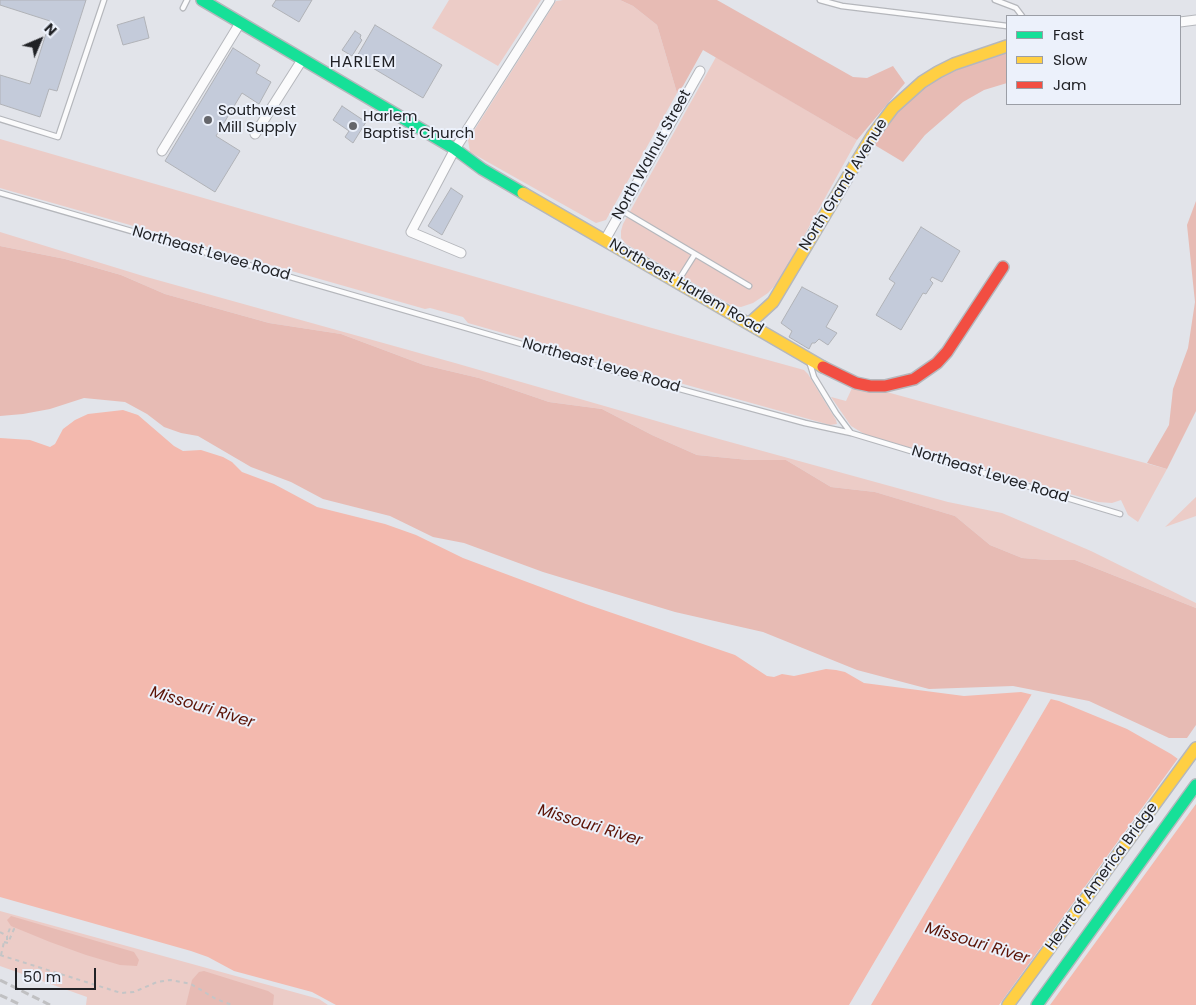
<!DOCTYPE html>
<html>
<head>
<meta charset="utf-8">
<style>
  body { margin:0 }
  #map { position:relative; width:1196px; height:1005px; overflow:hidden; background:#e2e4ea; font-family:Poppins,sans-serif }
  canvas { display:block }
  .legend { position:absolute; left:1006px; top:15px; width:175px; height:90px; box-sizing:border-box; background:#ecf1fb; border:1px solid #9b9ea6; margin:0; padding:6px 9px; list-style:none; font-size:15px; color:#212226 }
  .legend li { display:flex; align-items:center; gap:10px; height:25px }
  .legend b { width:25px; border:1px solid #9b9ea6 }
  .north { position:absolute; left:15px; top:15px; width:50px; height:50px; -webkit-text-stroke:4px #ecf1fb; paint-order:stroke; rotate:45deg; font-size:14px; font-weight:700; line-height:20px; text-align:center; color:#212226 }
  .north::after { content:''; display:block; margin:auto; width:18px; height:22px; background:#212226; clip-path:polygon(50% 0,100% 100%,50% 72%,0 100%) }
  .scale { position:absolute; left:15px; top:968px; width:81px; height:22px; box-sizing:border-box; border:2px solid #212226; border-top:0; padding-left:6px; font-size:15px; line-height:18px; white-space:nowrap; color:#212226; -webkit-text-stroke:4px #ecf1fb; paint-order:stroke }
</style>
</head>
<body>
<div id="map">
<canvas width="1196" height="1005"></canvas>
<ul class="legend">
<li><b style="height:6px;background:#16e098"></b>Fast</li>
<li><b style="height:6px;background:#ffcf43"></b>Slow</li>
<li><b style="height:6px;background:#f24e42"></b>Jam</li>
</ul>
<div class="north">N</div>
<div class="scale">50 m</div>
</div>
<script>
const c = document.querySelector('canvas').getContext('2d');
c.lineJoin = 'round';
function fillPath(path, color) { c.fillStyle = color; c.fill(path, 'evenodd'); }
const poly = rows => new Path2D(rows.map(r => 'M' + r).join(''));
function trace(path, color, width, dash) { c.strokeStyle = color; c.lineWidth = width; c.lineCap = dash ? 'butt' : 'round'; c.setLineDash(dash || []); c.stroke(path); }
function label(font, color, halo, rows, align = 'center') {
  c.font = font + ' Poppins,sans-serif'; c.lineWidth = 4; c.setLineDash([]); c.textBaseline = 'middle'; c.strokeStyle = halo; c.fillStyle = color; for (const [text, x, y, turn = 0] of rows) {
    c.save(); c.translate(x, y); c.rotate((+turn || 0) * Math.PI / 180); c.textAlign = isNaN(turn) ? turn : align; if (halo) c.strokeText(text, 0, 0); c.fillText(text, 0, 0); c.restore();
  }
}
const green = poly([
  [449,0,541,0,498,66,432,28],
  [563,0,620,0,633,6,657,25,677,93,606,220,596,223,470,152,468,140,556,1],
  [716,57,857,140,779,281,768,293,753,303,741,307,733,306,626,244,621,238,621,231,623,224],
  [0,139,652,328,804,370,808,374,836,420,837,424,830,425,594,359,468,323,463,317,430,308,425,309,0,188],
  [0,232,143,276,455,363,719,439,948,502,1002,513,1091,551,1196,603,1196,608,1075,560,1049,560,1022,558,990,545,955,516,875,492,831,487,786,460,749,460,697,455,652,435,602,409,549,402,479,378,424,365,341,334,269,323,165,294,121,275,65,259,0,246],
  [853,386,883,391,1167,469,1138,522,1128,515,1121,500,1112,503,1098,502,866,435,851,426,831,397,846,401],
  [1196,497,1196,516,1165,527],
  [0,911,319,999,328,1005,86,1005,87,997,0,966]
]);
const forest = poly([
  [620,0,717,0,853,77,867,78,893,66,905,83,857,140,703,50,683,86,677,93,657,25,633,6],
  [1007,50,1007,83,984,90,963,102,925,135,903,162,873,144,891,116,911,97,940,77],
  [1196,201,1196,411,1167,469,1147,463,1169,425,1173,389,1188,348,1195,302,1187,225],
  [0,246,65,259,121,275,165,294,269,323,341,334,424,365,479,378,549,402,602,409,652,435,697,455,749,460,786,460,831,487,875,492,955,516,990,545,1022,558,1049,560,1075,560,1196,608,1196,725,1187,738,1169,738,1089,701,1013,686,929,689,857,670,763,632,675,612,543,572,464,543,433,537,390,516,323,499,291,482,251,467,198,436,181,433,164,427,147,414,125,402,84,398,50,409,23,414,0,416],
  [11,916,134,952,139,960,137,966,120,965,86,955,50,942,11,926,7,920],
  [204,971,268,991,274,995,273,1005,186,1005,192,980,199,972]
]);
const water = poly([
  [123,410,138,415,174,446,183,451,201,450,223,457,232,462,242,472,274,484,317,507,385,524,416,535,463,558,586,604,735,655,767,676,774,677,782,674,794,676,826,669,836,670,845,672,864,683,964,696,1021,692,1059,701,1127,729,1171,754,1196,772,1196,1005,336,1005,312,992,234,971,208,957,191,951,0,897,0,438,30,440,50,447,55,444,63,429,75,420,88,414]
]);
const pier = poly([
  [1033,692,1052,697,871,1005,849,1005],
  [1179,757,1196,768,1196,804,1050,1005,999,1005]
]);
const building = poly([
  [0,0,86,0,57,91,49,89,40,117,0,104,0,75,30,84,50,21,0,5,0,0],
  [276,0,312,0,299,22,272,6,276,0],
  [144,17,149,38,123,45,117,25,144,17],
  [375,25,442,65,423,98,356,58,375,25],
  [355,31,361,35,360,38,362,40,352,56,342,50,355,31],
  [233,48,260,65,256,73,271,82,259,104,242,93,216,136,240,151,215,192,165,161,233,48],
  [342,106,366,122,353,143,345,137,349,131,333,120,342,106],
  [451,188,463,196,442,235,428,226,451,188],
  [921,227,960,251,942,282,932,277,930,280,933,283,926,294,923,293,901,330,876,315,895,283,889,279,921,227],
  [802,287,838,306,826,327,837,333,828,345,819,339,815,343,812,343,809,349,789,337,792,331,781,323,802,287]
]);
const path = poly([
  [0,932,7,936,7,941,5,942],
  [4,942,8,943,14,929,10,928,7,936],
  [0,955,121,993,134,992,157,982,170,980,191,984,216,999,232,1005],
  [1,955,4,942]
]);
const lane = poly([
  [820,0,842,6,1007,26],
  [995,0,1016,8,1022,16],
  [183,8,187,0],
  [0,119,58,137,104,0],
  [0,193,632,376,805,423,851,433,1120,514],
  [621,210,749,286],
  [678,281,695,254],
  [810,364,814,377,836,413,851,433]
]);
const street = poly([
  [1180,22,1196,20],
  [255,134,302,60],
  [162,151,240,23],
  [605,240,700,71],
  [461,253,411,232,455,149,550,0]
]);
const fast = poly([
  [202,0,455,149,482,169,523,193],
  [1037,1005,1196,785]
]);
const slow = poly([
  [523,193,823,367],
  [750,323,773,302,872,136,893,108,922,82,938,72,954,64,1007,46],
  [1008,1005,1196,748]
]);
const jam = poly([
  [823,367,856,383,870,386,885,386,914,379,937,363,947,352,1003,267]
]);
const rail = poly([
  [0,980,50,1005],
  [0,995,21,1005]
]);
const markers = [
  [208,120,5,"#65666b"],
  [353,126,5,"#65666b"]
];
const poiNames = [
  ["Southwest",218,111],
  ["Mill Supply",218,128],
  ["Harlem",363,117],
  ["Baptist Church",363,134]
];
const streetNames = [
  ["North Walnut Street",652,155,-61],
  ["North Grand Avenue",844,185,-58],
  ["Northeast Levee Road",211,254,16],
  ["Northeast Harlem Road",686,287,30],
  ["Northeast Levee Road",601,366,16],
  ["Northeast Levee Road",990,475,17],
  ["Heart of America Bridge",1102,877,-54]
];
const neighbourhoodNames = [
  ["HARLEM",363,63]
];
const waterNames = [
  ["Missouri River",202,708,17],
  ["Missouri River",590,826,17],
  ["Missouri River",977,944,17]
];
fillPath(green, '#ecccc7');
fillPath(forest, '#e7bbb4');
fillPath(water, '#f3b9ae');
fillPath(pier, '#e2e4ea');
fillPath(building, '#c4cbda');
trace(building, '#b0b2b7', 1);
trace(lane, '#b5b7bc', 7);
trace(street, '#b5b7bc', 11);
trace(fast, '#b5b7bc', 14);
trace(slow, '#b5b7bc', 14);
trace(jam, '#b5b7bc', 14);
trace(path, '#c4c5c6', 2, [4, 4]);
trace(lane, '#fbfbfc', 4.5);
trace(street, '#fbfbfc', 9);
trace(fast, '#16e098', 11);
trace(slow, '#ffcf43', 11);
trace(jam, '#f24e42', 11);
trace(rail, '#c0c0c2', 3, [8, 4]);
for (const [x, y, r, color] of markers) { const dot = new Path2D(); dot.arc(x, y, r, 0, 2 * Math.PI); c.fillStyle = color; c.fill(dot); trace(dot, '#ecf1fb', 2); }
label('15px', '#212226', '#ecf1fb', poiNames, 'left');
label('15px', '#212226', '#ecf1fb', streetNames);
c.letterSpacing = '1px';
label('16px', '#212226', '#ecf1fb', neighbourhoodNames);
c.letterSpacing = '0px';
label('italic 16px', '#5c1407', '#ecf1fb', waterNames);
</script>
</body>
</html>
